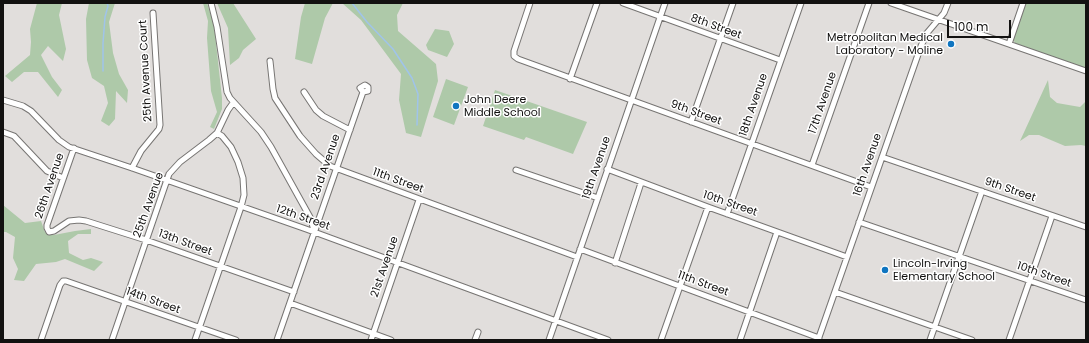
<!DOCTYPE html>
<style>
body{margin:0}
#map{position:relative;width:1089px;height:343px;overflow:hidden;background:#e1dedc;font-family:Poppins,sans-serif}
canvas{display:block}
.frame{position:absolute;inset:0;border:4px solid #121110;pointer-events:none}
.scale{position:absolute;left:947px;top:20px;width:64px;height:18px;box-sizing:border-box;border:2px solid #121110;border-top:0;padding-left:5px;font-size:12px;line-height:14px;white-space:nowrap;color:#121110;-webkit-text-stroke:3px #fff;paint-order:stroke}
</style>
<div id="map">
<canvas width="1089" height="343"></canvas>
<div class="frame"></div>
<div class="scale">100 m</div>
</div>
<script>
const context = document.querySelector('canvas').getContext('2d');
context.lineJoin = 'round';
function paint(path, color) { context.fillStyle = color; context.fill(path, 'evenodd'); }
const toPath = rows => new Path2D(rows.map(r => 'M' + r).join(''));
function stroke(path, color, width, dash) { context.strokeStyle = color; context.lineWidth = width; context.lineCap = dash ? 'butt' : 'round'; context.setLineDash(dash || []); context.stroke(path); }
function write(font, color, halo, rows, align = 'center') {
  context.font = font + ' Poppins,sans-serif'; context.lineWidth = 3; context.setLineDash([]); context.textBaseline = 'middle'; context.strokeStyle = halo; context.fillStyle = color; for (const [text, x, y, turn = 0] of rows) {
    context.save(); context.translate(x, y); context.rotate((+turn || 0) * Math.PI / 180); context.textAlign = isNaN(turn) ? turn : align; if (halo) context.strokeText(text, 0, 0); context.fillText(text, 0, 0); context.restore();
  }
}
paint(toPath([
 [37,3,62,3,59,15,66,49,63,61,48,46,41,55,52,77,62,90,58,97,38,72,24,72,12,82,5,76,30,55,31,42,30,29],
 [89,3,115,3,109,22,113,53,119,74,128,90,127,103,116,91,115,119,109,126,101,121,108,103,104,86,92,78,87,60,86,19],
 [203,3,207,3,214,25,222,98,222,109,214,129,210,127,217,112,211,91,207,38,208,21],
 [217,3,233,3,256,39,243,50,239,58,230,65,228,28],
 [305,3,333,3,325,18,312,64,295,59,301,17],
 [342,3,403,3,397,15,398,31,436,64,438,81,421,137,406,133,399,100,401,74,361,20],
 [1026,3,1086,3,1086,69,1015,43,1013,39,1014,35],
 [435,29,449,31,454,44,447,57,428,50,426,45],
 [446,79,468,87,454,125,433,117],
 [1048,80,1050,97,1057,103,1080,107,1086,101,1086,146,1081,145,1065,146,1039,135,1029,135,1020,141],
 [495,90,587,122,573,154,526,137,524,140,483,126],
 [3,205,25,223,41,221,45,232,54,235,75,231,91,229,91,234,78,234,68,241,69,253,83,260,91,258,103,262,94,271,65,259,56,262,36,264,24,281,14,280,18,269,13,258,15,237,6,232,3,232]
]), '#aec9a9');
stroke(toPath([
 [352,3,367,22,393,49,412,78,418,94,417,125],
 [103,71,103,43,105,17,108,6,107,3]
]), '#a0c4ea', 1.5);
const minor = toPath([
 [211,3,217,27,227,92,230,98,261,132,271,147,311,219,314,231],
 [530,3,514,51,514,56,518,59,871,187],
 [623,3,780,60],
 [891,3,1086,71],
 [1009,44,1023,3],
 [270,61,273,89,275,98,300,136,316,154,330,166,577,257],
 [570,79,597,3],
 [304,92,316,110,323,116,350,130],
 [3,100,23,106,31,111,59,140,69,147,132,168,306,229,608,340],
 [691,122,733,3],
 [3,132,14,136,47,171,63,178],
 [74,148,47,225,47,228,49,232,54,231,69,221,79,220,86,221,146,240,294,292],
 [882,157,1086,227],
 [812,165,869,3],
 [132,168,141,151,159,129,160,125,153,13],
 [607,169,708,207,847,257],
 [516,170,598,198],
 [727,214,801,3],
 [859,222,1086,300],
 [580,249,819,338],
 [615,263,641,183],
 [835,292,972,340],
 [290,303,391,340],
 [41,340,60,285,63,281,66,281,236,340],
 [112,340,169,174,180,162,209,140,217,133,228,110,233,103],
 [195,340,241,207,244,195,243,178,238,162,231,147,222,136,217,133],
 [277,340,363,92,368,91,368,87,365,85,360,88,363,92],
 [371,340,419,200],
 [475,340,478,332],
 [549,340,665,3],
 [661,340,708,207],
 [740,340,777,232],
 [818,340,921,46,927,33,944,13,948,3],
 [930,340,982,191],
 [1009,340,1052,216]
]);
stroke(minor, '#777573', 7);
stroke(minor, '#fff', 5);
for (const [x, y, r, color] of [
 [951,44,4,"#0f75c0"],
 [456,106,4,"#0f75c0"],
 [885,270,4,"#0f75c0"]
]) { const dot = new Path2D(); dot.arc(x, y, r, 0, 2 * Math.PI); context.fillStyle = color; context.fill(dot); stroke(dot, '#fff', 1.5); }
write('11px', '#121110', '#fff', [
 ["8th Street",716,27,20],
 ["25th Avenue Court",146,71,-93],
 ["17th Avenue",823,103,-71],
 ["18th Avenue",754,105,-71],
 ["9th Street",696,113,20],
 ["16th Avenue",868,165,-71],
 ["23rd Avenue",326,167,-71],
 ["19th Avenue",597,168,-71],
 ["11th Street",398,181,20],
 ["26th Avenue",50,186,-71],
 ["9th Street",1010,190,19],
 ["10th Street",730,204,19],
 ["25th Avenue",149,205,-70],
 ["12th Street",303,218,19],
 ["13th Street",185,243,20],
 ["21st Avenue",385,267,-71],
 ["10th Street",1044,275,19],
 ["11th Street",703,284,20],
 ["14th Street",153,301,20]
]);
write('11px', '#121110', '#fff', [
 ["Metropolitan Medical",943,38,"right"],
 ["Laboratory - Moline",943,51,"right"],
 ["John Deere",464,100],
 ["Middle School",464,113],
 ["Lincoln-Irving",893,264],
 ["Elementary School",893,277]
], 'left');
</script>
